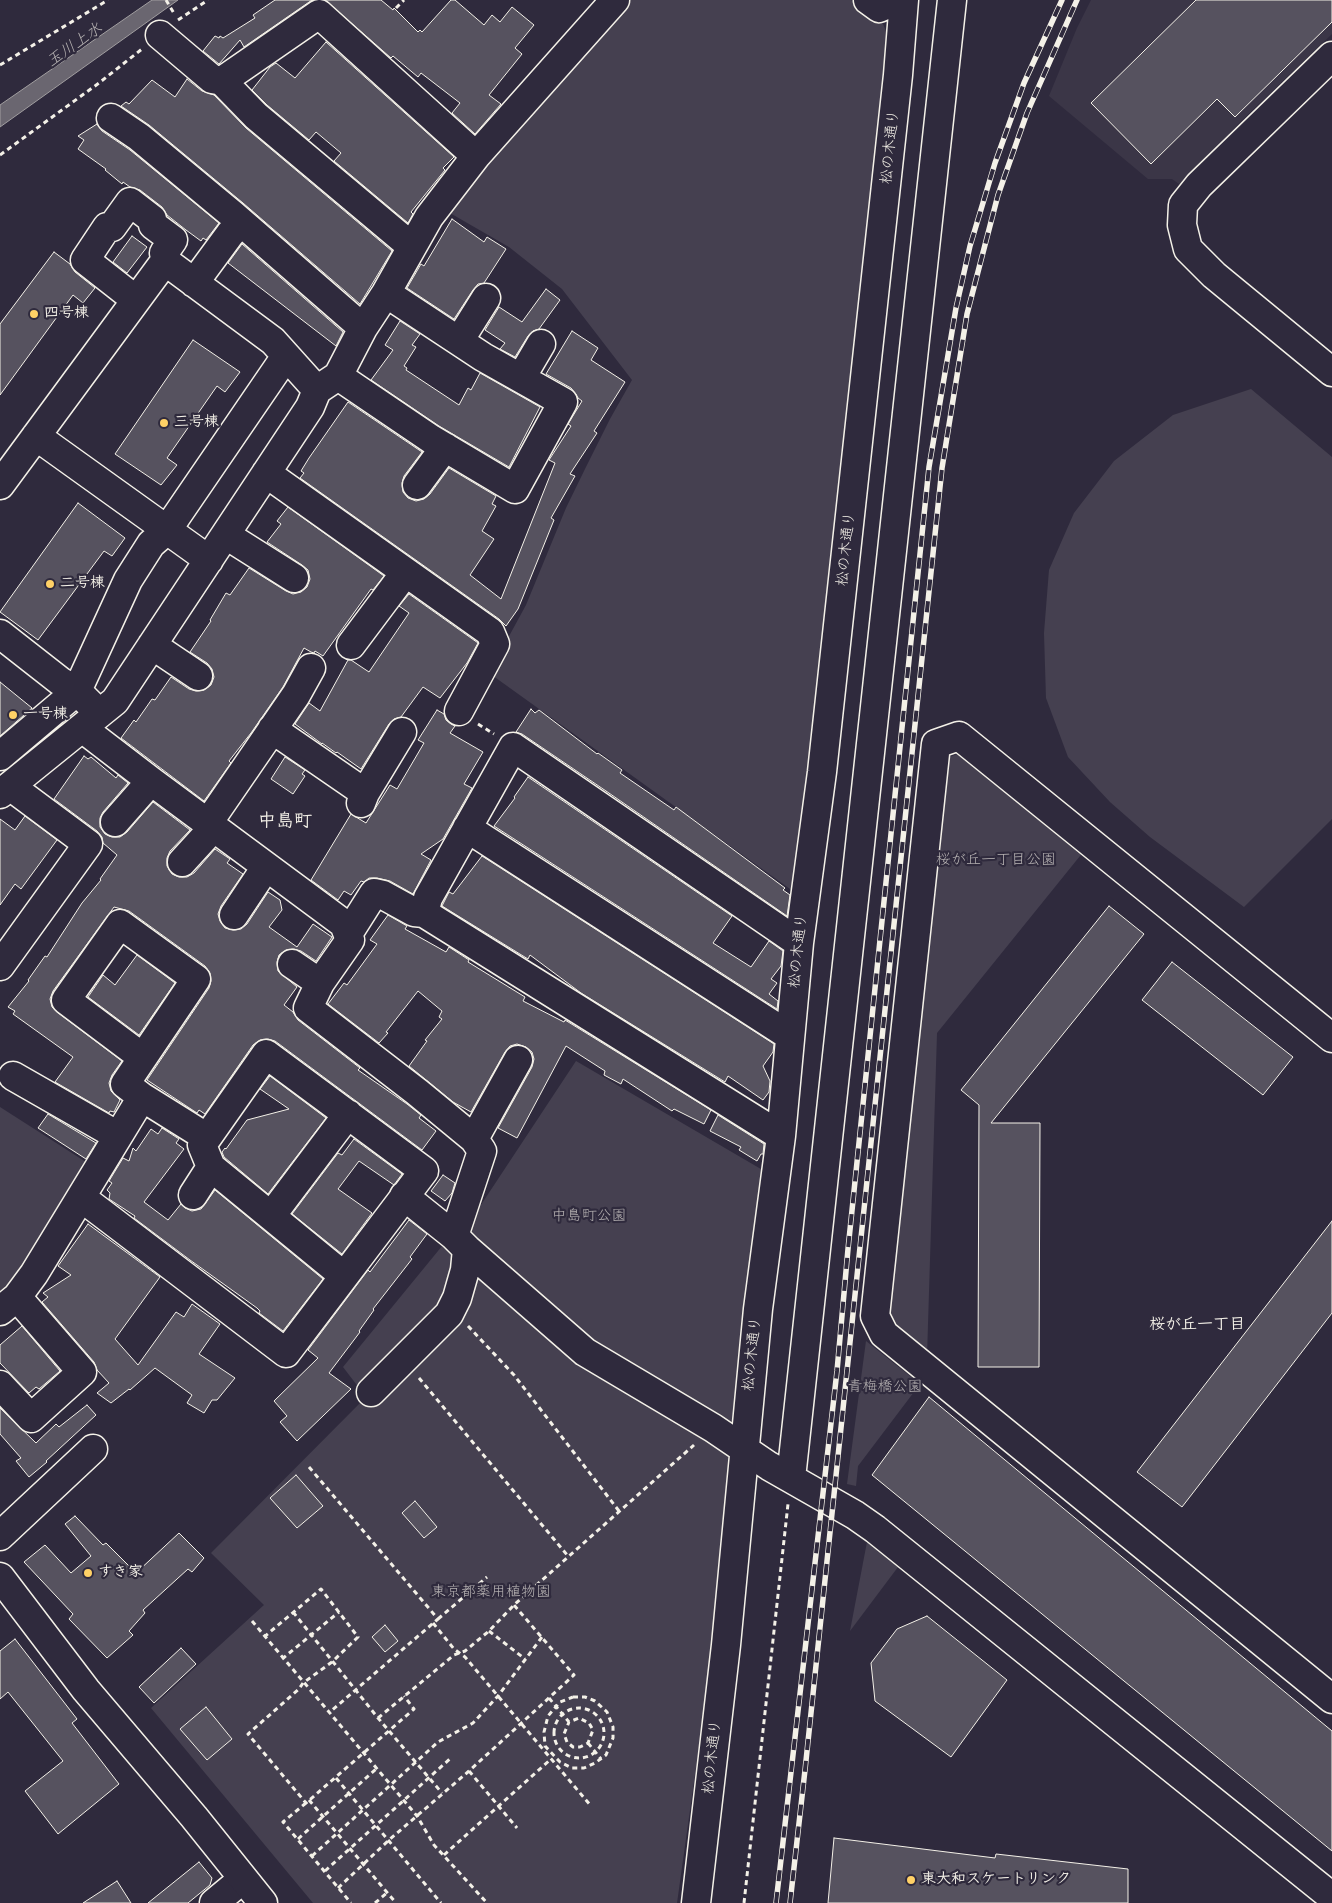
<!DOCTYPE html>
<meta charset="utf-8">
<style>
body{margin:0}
canvas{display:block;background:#2f2a3d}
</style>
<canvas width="1332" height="1903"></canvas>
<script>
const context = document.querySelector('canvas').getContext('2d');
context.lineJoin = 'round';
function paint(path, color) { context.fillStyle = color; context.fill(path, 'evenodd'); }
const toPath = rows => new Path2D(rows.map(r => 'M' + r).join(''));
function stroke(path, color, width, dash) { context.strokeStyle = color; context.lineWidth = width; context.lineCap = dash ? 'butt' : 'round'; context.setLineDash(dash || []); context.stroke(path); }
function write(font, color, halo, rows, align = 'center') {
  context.font = font + ' "Architects Daughter","Klee One",sans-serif'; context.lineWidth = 4.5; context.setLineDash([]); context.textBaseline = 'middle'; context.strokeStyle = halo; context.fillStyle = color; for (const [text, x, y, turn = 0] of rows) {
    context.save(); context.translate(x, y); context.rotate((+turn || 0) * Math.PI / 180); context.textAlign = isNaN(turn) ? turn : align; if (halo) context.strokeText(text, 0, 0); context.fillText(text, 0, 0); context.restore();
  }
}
paint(toPath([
 [1091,0,1332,0,1332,34,1238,124,1182,186,1172,179,1148,179,1049,96,1077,28]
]), '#3b3647');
paint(toPath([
 [626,0,851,0,883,24,890,40,797,894,489,673,526,605,566,508,585,469,610,419,632,380,562,289,509,247,443,209],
 [1251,389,1332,457,1332,819,1244,907,1150,837,1110,802,1068,757,1046,698,1044,633,1049,570,1074,513,1114,461,1173,415],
 [962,752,1084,851,937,1033,927,1356,893,1327,886,1314,945,759],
 [576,1061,766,1172,736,1418,725,1424,621,1365,469,1242,469,1223],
 [0,1107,89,1164,0,1303],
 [447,1240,740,1452,677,1903,313,1903,151,1708,264,1605,211,1553,366,1397,343,1367],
 [866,1341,920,1384,858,1466,856,1486,847,1484],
 [867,1542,898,1567,850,1631]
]), '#454050');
const water = toPath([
 [152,0,178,0,0,127,0,105,152,0]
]);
paint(water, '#6a6670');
stroke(water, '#a19ea0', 1);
const building = toPath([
 [275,0,312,0,244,47,240,40,219,64,203,51,215,36,219,38,220,36,223,38,255,18,253,15,275,0],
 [325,0,381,0,393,10,394,8,418,32,420,30,422,32,451,0,455,0,484,25,492,15,500,22,512,7,534,25,515,48,522,54,489,95,501,104,475,134,452,113,460,103,421,73,418,77,393,56,391,58,325,0],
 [1196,0,1332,0,1332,22,1235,117,1217,99,1151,164,1091,103,1196,0],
 [326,42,454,157,443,168,445,170,411,212,413,214,408,223,334,161,341,153,316,132,309,140,267,105,252,90,270,67,276,63,295,78,326,42],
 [187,79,202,91,214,95,246,128,392,251,360,304,243,203,149,125,121,106,126,102,129,104,152,80,175,97,187,79],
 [97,124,102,131,130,150,219,223,206,240,203,238,201,241,186,230,167,215,162,207,140,190,130,187,123,182,122,184,105,170,106,169,78,149,84,140,78,136,97,124],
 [452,219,484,242,487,237,506,249,484,283,478,284,473,290,454,319,407,288,421,264,424,266,452,219],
 [132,236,147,247,127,273,113,262,132,236],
 [242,244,343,332,336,346,228,263,242,244],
 [54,252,70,264,75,272,95,288,83,303,73,295,0,395,0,324,54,252],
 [546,289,560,300,539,329,533,331,528,336,515,357,500,349,505,343,485,330,499,307,522,322,546,289],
 [400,321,420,334,412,345,416,347,404,366,407,368,406,370,459,405,468,388,471,390,480,373,540,407,509,467,439,426,371,380,393,350,385,345,400,321],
 [572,331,598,348,591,360,625,382,594,431,597,433,570,474,575,476,551,518,554,520,518,609,506,626,499,619,300,478,304,473,301,471,309,458,348,402,422,452,404,476,402,483,403,492,408,498,416,501,424,499,430,494,449,468,496,496,492,504,496,506,482,531,494,539,470,575,501,599,555,463,549,460,571,426,568,424,582,401,578,398,576,394,571,388,546,374,572,331],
 [193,340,240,372,225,392,217,386,167,458,177,465,161,485,115,454,193,340],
 [78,503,125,538,112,556,104,551,38,640,0,612,78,503],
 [288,507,384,576,373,590,371,589,323,656,315,651,314,653,311,652,304,648,283,687,251,733,229,761,231,763,204,801,121,738,134,720,136,722,152,699,155,700,171,677,189,689,196,691,204,690,211,685,214,677,212,669,207,663,190,652,211,621,210,620,226,593,230,595,249,568,286,591,293,594,301,592,307,587,310,579,308,570,302,565,267,542,281,524,277,521,288,507],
 [409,594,478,643,467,663,440,698,423,687,401,717,394,719,389,724,361,769,337,752,336,753,322,743,322,744,295,724,309,703,320,711,348,660,351,660,369,672,409,613,399,606,409,594],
 [0,682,32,708,0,736,0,682],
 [531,709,535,713,539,710,597,754,598,753,622,770,620,773,674,810,676,807,785,888,783,890,790,895,787,916,606,791,522,734,516,732,531,709],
 [437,710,444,714,446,720,451,724,455,726,450,733,483,752,464,784,472,788,443,839,421,854,431,860,413,894,390,881,377,878,369,878,364,882,361,881,351,895,344,891,338,900,311,880,351,814,366,823,390,785,397,789,424,743,418,740,437,710],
 [84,756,88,759,91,757,116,778,118,775,128,783,103,812,100,818,100,827,105,834,112,837,120,837,127,832,153,802,190,830,170,851,167,858,167,866,172,874,179,877,187,877,194,873,215,849,230,859,227,863,243,874,221,906,218,914,220,921,225,928,233,930,241,929,247,924,268,892,280,900,282,910,269,927,297,947,313,924,332,937,316,961,301,951,294,949,286,950,279,955,277,962,278,971,297,987,284,1005,293,1012,298,1020,360,1068,358,1070,407,1104,421,1115,419,1118,436,1131,422,1150,275,1041,268,1039,260,1040,253,1045,205,1114,199,1110,197,1113,147,1080,209,988,211,981,210,973,205,966,129,911,114,907,53,991,50,999,52,1007,57,1012,122,1061,112,1075,109,1083,111,1091,120,1100,114,1112,110,1111,109,1113,55,1082,73,1057,13,1014,15,1011,8,1007,29,981,28,980,45,956,47,957,82,903,101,880,100,879,117,855,103,843,102,837,97,831,54,799,84,756],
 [285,757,305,770,302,774,305,776,293,794,271,779,285,757],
 [528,777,732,916,713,943,751,967,769,941,783,951,781,966,771,979,777,983,769,994,778,1001,777,1009,494,826,515,798,514,797,528,777],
 [25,816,57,840,21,889,15,884,0,905,0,819,15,830,25,816],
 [482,856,774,1044,773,1052,763,1066,770,1081,769,1092,763,1100,728,1076,725,1082,581,993,530,955,528,959,442,906,449,892,453,894,482,856],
 [1109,906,1144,934,991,1123,1040,1123,1039,1367,978,1367,979,1105,961,1090,1109,906],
 [388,915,407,926,405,929,446,952,449,947,469,960,468,962,525,997,523,1001,564,1022,565,1020,711,1110,704,1124,674,1109,672,1111,623,1079,621,1084,604,1075,605,1071,566,1046,517,1138,498,1128,532,1067,534,1059,532,1052,526,1047,517,1044,510,1046,505,1052,471,1112,453,1102,409,1066,427,1041,425,1040,442,1019,439,1017,442,1011,418,991,386,1032,388,1033,379,1043,328,1004,344,983,347,985,377,944,370,940,388,915],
 [137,955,175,983,139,1035,88,997,103,975,115,985,137,955],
 [1172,962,1293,1057,1263,1095,1142,1000,1172,962],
 [270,1076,326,1118,268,1194,224,1157,222,1152,225,1148,226,1149,247,1120,289,1109,260,1089,270,1076],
 [48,1114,96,1143,86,1159,38,1128,48,1114],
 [718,1115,764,1144,763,1154,761,1154,757,1161,739,1150,741,1147,710,1131,718,1115],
 [162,1128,179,1139,176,1143,184,1149,144,1202,168,1220,181,1204,185,1208,192,1211,201,1209,215,1190,323,1279,283,1331,259,1313,260,1311,257,1308,190,1260,134,1218,135,1216,109,1199,110,1193,107,1190,112,1183,109,1181,123,1158,129,1161,133,1148,136,1151,151,1129,158,1134,162,1128],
 [354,1139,402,1174,394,1185,359,1161,338,1189,372,1213,342,1254,292,1214,338,1153,342,1155,354,1139],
 [443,1175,455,1183,452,1193,445,1201,431,1191,443,1175],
 [409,1220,427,1234,410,1257,412,1259,373,1309,374,1310,359,1331,360,1332,329,1373,351,1389,297,1441,280,1422,287,1416,274,1401,318,1358,308,1350,368,1270,370,1272,409,1220],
 [1332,1221,1332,1313,1182,1507,1137,1472,1332,1221],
 [88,1224,160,1277,115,1339,138,1365,176,1312,184,1317,192,1304,220,1324,199,1354,235,1378,217,1400,212,1400,204,1413,187,1403,192,1395,155,1368,130,1390,129,1389,111,1403,97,1393,109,1383,97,1370,94,1362,42,1302,48,1297,43,1293,71,1275,58,1266,88,1224],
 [22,1326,60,1371,39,1389,36,1387,29,1393,0,1363,0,1345,22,1326],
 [929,1397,1332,1731,1332,1851,872,1475,929,1397],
 [87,1405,96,1415,46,1461,47,1462,29,1477,16,1461,21,1458,0,1434,0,1408,36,1443,56,1424,59,1427,87,1405],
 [296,1475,323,1506,297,1528,270,1498,296,1475],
 [415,1501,437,1527,424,1538,402,1513,415,1501],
 [75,1516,103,1545,106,1543,136,1573,179,1533,204,1558,192,1572,188,1569,143,1610,145,1613,129,1631,133,1635,107,1658,69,1619,73,1614,24,1562,45,1545,71,1573,91,1556,65,1524,75,1516],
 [927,1616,1007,1680,951,1757,875,1701,871,1663,897,1629,927,1616],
 [385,1625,398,1641,385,1652,372,1637,385,1625],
 [15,1639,77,1719,72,1723,119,1784,58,1834,25,1791,63,1761,8,1692,0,1699,0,1651,15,1639],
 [181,1648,196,1664,154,1703,139,1687,181,1648],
 [206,1707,232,1739,207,1760,180,1729,206,1707],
 [834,1838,995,1858,996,1854,1128,1869,1128,1903,828,1903,834,1838],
 [199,1862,212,1878,210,1885,188,1903,148,1903,199,1862],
 [117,1881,131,1903,83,1903,117,1881]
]);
paint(building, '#56525f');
stroke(building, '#f4f1e8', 1);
const minor = toPath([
 [868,0,879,8,897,0],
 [160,35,212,79,223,81],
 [1332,56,1199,185,1183,205,1182,225,1188,249,1214,275,1332,372],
 [111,118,139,137,233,215,363,328],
 [411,246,256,116,222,81,319,14,476,156],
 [194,283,230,234,241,222],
 [136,300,85,260,107,227,112,227,130,202,152,219,153,225,173,240,164,253,166,262],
 [459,341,486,298],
 [338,376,431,439,515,489,563,402,483,357,386,293],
 [521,378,541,344],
 [36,436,209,560],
 [266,473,490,632,495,644,459,711],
 [0,485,165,261,273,341,317,390],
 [417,485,445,447],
 [226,535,294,578],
 [0,634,60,681,77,691,90,704],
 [152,645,198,676],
 [351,645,405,573],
 [82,728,151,781,344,924,350,940,320,983,308,1008,417,1092,474,1139,482,1151,454,1236,467,1249,585,1352,713,1428,769,1466,855,1515,875,1529,1332,1897],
 [272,729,365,793],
 [0,756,77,691,128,580,151,544,167,530,286,356],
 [0,794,115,701,310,407,317,390,338,376,363,328,386,293,429,217,476,156,615,0],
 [361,803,365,793,402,732],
 [115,822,151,781],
 [208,823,296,695,311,668],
 [467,828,790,1036],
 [182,862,214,827],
 [234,915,266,867],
 [348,934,374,893,383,895,414,912,424,913],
 [292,964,320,983],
 [0,966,88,844,10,786],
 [1332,1038,959,736,936,744,875,1316,884,1334,1332,1699],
 [13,1076,118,1136],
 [142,1097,125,1084,196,979,120,924,66,1000,142,1057],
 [781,1136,424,913,428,898,513,747,799,943],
 [474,1139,518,1060],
 [193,1195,211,1167],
 [404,1196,454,1236],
 [82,1198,286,1353,424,1171,266,1054,202,1145,211,1167,344,1276],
 [271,1216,348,1114],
 [0,1311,17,1297,34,1274,142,1097,206,1137],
 [0,1385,31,1418,82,1372,17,1297],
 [371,1392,449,1314,457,1298,465,1270,467,1249],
 [791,1478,952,0],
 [0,1536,93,1449],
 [214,1903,243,1879],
 [696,1903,726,1645,758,1309,781,1136,799,943,822,772,898,75,904,0]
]);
const major = toPath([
 [0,1577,86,1690,194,1817,263,1903]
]);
stroke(minor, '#f4f1e8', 31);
stroke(major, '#f4f1e8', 31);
stroke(toPath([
 [166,0,175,15],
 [396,8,404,0],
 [178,20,208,0],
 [0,65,108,0],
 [0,155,99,83,142,49],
 [478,724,494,734],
 [468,1326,514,1375,619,1511],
 [419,1378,568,1556],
 [309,1467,438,1619,330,1712],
 [293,1612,378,1718,442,1793],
 [438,1619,487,1577],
 [252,1621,417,1816,434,1845,487,1903],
 [433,1623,454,1649,465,1657,591,1806],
 [489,1631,525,1659],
 [264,1637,321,1589,358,1637,332,1662,303,1683,299,1689,248,1734,306,1803,414,1709,404,1696],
 [282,1659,339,1612],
 [573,1697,585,1697,595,1701,607,1712,613,1727,613,1738,606,1755,595,1763,584,1768,572,1768,560,1762,545,1746,544,1732,548,1716,560,1702,573,1697],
 [549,1698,569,1722,579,1718,589,1723,593,1730,588,1743,580,1747,573,1747,567,1742,564,1734,569,1722],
 '554 1733a25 25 0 1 1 50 0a25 25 0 1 1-50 0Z',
 [378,1718,454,1655,465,1651,489,1631,514,1605,694,1445],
 [588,1743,601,1759],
 [469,1771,517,1828],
 [336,1778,441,1903],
 [309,1800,396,1903],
 [306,1803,283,1822,351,1903],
 [298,1839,376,1769],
 [444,1855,551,1759],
 [312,1856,438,1742,473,1723,498,1696,542,1637],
 [325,1871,452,1757],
 [338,1888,389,1840,469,1771,574,1675,514,1605],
 [375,1903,388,1892],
 [744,1903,788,1504]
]), '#f4f1e8', 3, [5, 4]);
stroke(minor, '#2f2a3d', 28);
stroke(major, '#2f2a3d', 28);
const rail = toPath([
 [776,1903,837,1371,848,1249,929,467,956,308,970,246,995,163,1024,83,1062,0],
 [790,1903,805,1770,942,468,967,314,998,195,1027,113,1077,0]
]);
stroke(rail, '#f4f1e8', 5.5);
stroke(rail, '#2f2a3d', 4, [11]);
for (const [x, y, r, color] of [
 [34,314,5,"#ffd166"],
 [164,423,5,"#ffd166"],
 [50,584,5,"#ffd166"],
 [13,715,5,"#ffd166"],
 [88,1573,5,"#ffd166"],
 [911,1880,5,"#ffd166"]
]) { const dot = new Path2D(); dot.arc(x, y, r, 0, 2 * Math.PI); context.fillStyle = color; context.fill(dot); stroke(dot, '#2f2a3d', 2); }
write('15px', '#f4f1e8', '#2f2a3d', [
 ["松の木通り",891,147,-84],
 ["松の木通り",847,549,-84],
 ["松の木通り",799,951,-84],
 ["松の木通り",753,1354,-84],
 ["松の木通り",713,1757,-84]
]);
write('bold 15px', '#f4f1e8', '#2f2a3d', [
 ["四号棟",44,314],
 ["三号棟",174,423],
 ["二号棟",60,584],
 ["一号棟",23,715],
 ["すき家",98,1573],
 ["東大和スケートリンク",921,1880]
], 'left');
write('15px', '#b7b3b3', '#2f2a3d', [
 ["桜が丘一丁目公園",996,861],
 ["中島町公園",589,1217],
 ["青梅橋公園",885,1388],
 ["東京都薬用植物園",491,1593]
]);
write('italic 16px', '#b6b2b2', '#2f2a3d', [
 ["玉川上水",75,46,-35]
]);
write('bold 16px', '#f4f1e8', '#2f2a3d', [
 ["桜が丘一丁目",1197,1326]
]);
write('bold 18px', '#f4f1e8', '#2f2a3d', [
 ["中島町",285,822]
]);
</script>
